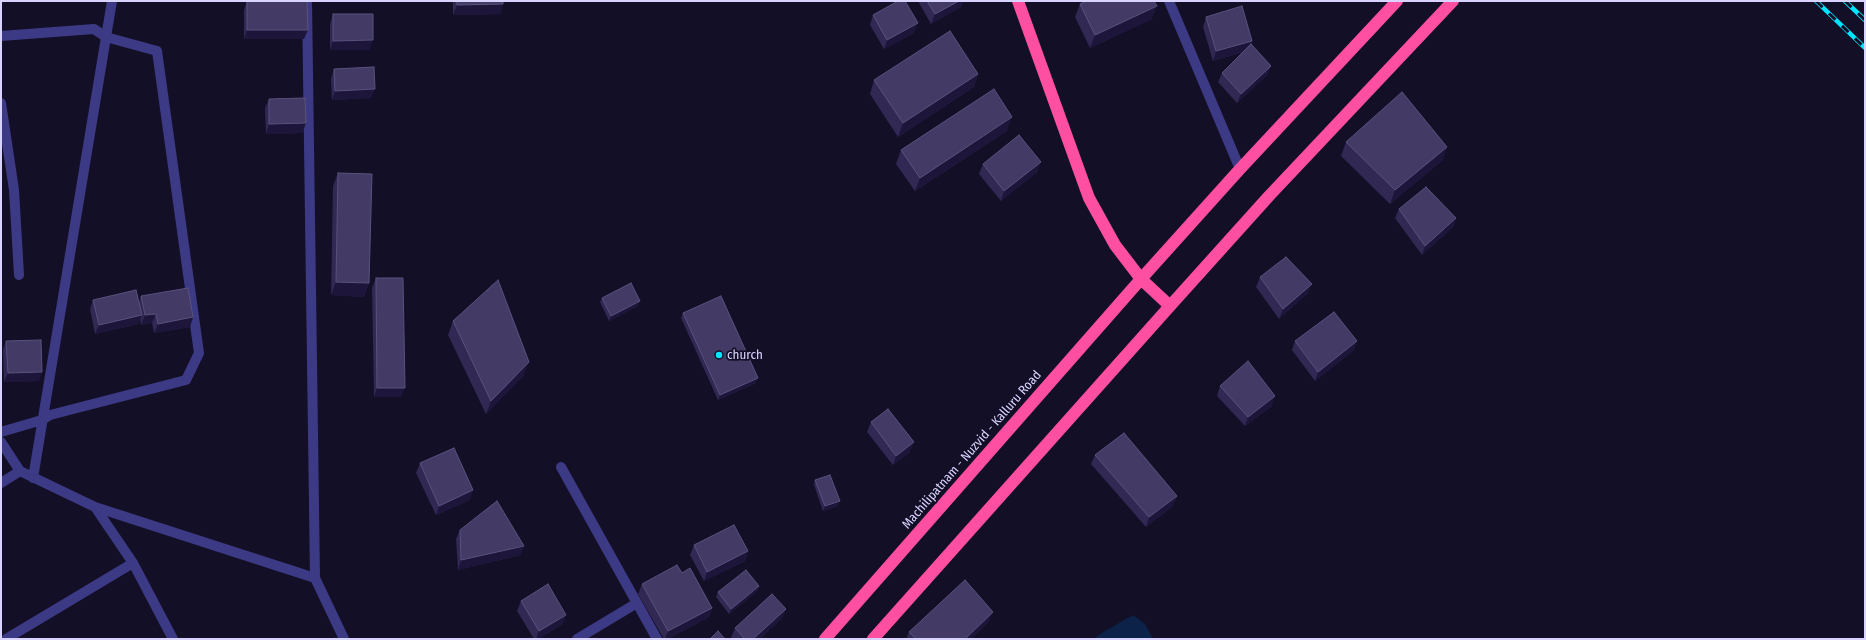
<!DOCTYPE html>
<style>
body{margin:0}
#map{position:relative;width:1866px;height:640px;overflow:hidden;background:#130f26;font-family:"Fira Sans Condensed",sans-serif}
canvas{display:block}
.frame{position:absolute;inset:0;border:2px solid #d9d4ff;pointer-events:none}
</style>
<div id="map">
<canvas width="1866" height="640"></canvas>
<div class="frame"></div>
</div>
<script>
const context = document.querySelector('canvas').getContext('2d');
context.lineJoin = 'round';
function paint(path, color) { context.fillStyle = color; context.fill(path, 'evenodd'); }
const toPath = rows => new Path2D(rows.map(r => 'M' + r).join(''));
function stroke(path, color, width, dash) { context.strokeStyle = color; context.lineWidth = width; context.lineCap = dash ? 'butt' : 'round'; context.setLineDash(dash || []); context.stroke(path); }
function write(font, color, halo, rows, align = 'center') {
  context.font = font + ' "Fira Sans Condensed",sans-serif'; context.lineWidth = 3.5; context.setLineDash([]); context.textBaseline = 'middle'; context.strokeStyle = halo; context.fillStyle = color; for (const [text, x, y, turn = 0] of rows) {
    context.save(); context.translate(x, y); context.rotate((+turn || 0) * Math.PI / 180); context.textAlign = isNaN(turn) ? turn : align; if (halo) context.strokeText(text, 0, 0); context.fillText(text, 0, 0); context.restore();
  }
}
paint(toPath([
 [1133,615,1145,624,1153,639,1094,639,1100,634]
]), '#0c2248');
stroke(toPath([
 [307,1,315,578],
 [1169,1,1240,169],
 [1,36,94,29,106,37,157,51,199,353,186,380,50,415,42,420,1,432],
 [1,103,14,190,19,275],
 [1,442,20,471,95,507,315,578,344,639],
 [561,467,657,639],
 [33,478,112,1],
 [1,483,20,471],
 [95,507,133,563,173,639],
 [6,639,133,563],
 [577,639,637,603]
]), '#3d3a85', 10);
stroke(toPath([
 [1018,1,1089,198,1115,245,1141,279,1170,306,1269,196,1453,1],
 [825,639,1141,279,1240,169,1397,1],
 [873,639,1170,306]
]), '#ff4fa3', 12);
const rail = toPath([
 [1816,1,1865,48],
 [1845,1,1865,20]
]);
stroke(rail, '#00e5ff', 4.5);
stroke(rail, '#130f26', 3, [9]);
paint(toPath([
 [247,1,304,39,244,39,244,10],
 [453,1,503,1,503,4,500,14,453,15],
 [918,1,963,1,961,7,931,24],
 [1080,4,1152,19,1090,48,1075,17],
 [333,14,370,50,330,50,330,24],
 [873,15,914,33,884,49,870,25],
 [1206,17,1252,41,1251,44,1271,66,1267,75,1237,103,1218,82,1222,73,1243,52,1213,61,1203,27],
 [334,69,371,98,332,100,331,79],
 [978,74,974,87,898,137,870,94,874,80],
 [269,99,306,123,302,133,266,134,265,108],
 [1007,131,915,191,896,164,901,150],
 [1346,142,1443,160,1390,204,1341,156],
 [983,164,1037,172,1001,201,979,174],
 [338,173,369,283,364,297,331,295,333,186],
 [1399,209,1456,218,1453,227,1422,255,1395,218],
 [1260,277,1308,293,1279,319,1256,287],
 [376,278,401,397,374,397,372,288],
 [141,296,193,317,190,327,154,333,152,323,141,325,140,319,138,324,95,334,90,309,93,300,139,303],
 [602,298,638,306,609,321,600,302],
 [683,313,756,383,718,400,681,318],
 [453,321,524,375,486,414,448,335],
 [6,341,39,381,4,382,3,350],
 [1295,341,1354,350,1315,381,1292,350],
 [1220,386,1272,406,1245,426,1217,396],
 [871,422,910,452,893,465,867,432],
 [1095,455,1177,496,1173,506,1146,527,1091,464],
 [420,463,470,500,436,515,416,473],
 [815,480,838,506,823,511,814,485],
 [460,530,521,555,458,570,456,539],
 [694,545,748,551,745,561,704,581,690,555],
 [682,573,712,608,709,617,668,639,664,639,638,594,642,584],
 [759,586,757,591,729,614,716,597,718,592],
 [521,601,563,624,538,639,534,639,517,611],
 [786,609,782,618,760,639,732,639,731,638,735,628],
 [989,621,971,639,906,639,909,632]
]), '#312854');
paint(toPath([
 [959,1,963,1,961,7,931,24,935,14],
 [503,4,500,14,453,15,457,5],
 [1157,6,1152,19,1090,48,1095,35],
 [918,23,914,33,884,49,887,40],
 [247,30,308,30,304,39,244,39],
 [373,40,370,50,330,50,333,41],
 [1252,41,1249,50,1213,61,1216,51],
 [1271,66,1267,75,1237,103,1241,94],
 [978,74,974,87,898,137,903,123],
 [375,89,371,98,332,100,335,91],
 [1012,117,1007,131,915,191,920,178],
 [306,123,302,133,266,134,269,124],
 [1447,147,1443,160,1390,204,1395,190],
 [1041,162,1037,172,1001,201,1004,191],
 [1456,218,1453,227,1422,255,1425,246],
 [336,282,369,283,364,297,331,295],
 [1312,284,1308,293,1279,319,1283,309],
 [640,301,638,306,609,321,611,316],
 [156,314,152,323,141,325,145,315],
 [142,315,138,324,95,334,99,325],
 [193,317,190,327,154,333,158,324],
 [1357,341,1354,350,1315,381,1318,372],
 [529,362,524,375,486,414,491,401],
 [42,372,39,381,4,382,8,373],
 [758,378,756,383,718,400,720,395],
 [377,388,405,388,401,397,374,397],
 [1275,396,1272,406,1245,426,1248,417],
 [914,442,910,452,893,465,896,456],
 [473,490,470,500,436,515,439,506],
 [1177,496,1173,506,1146,527,1149,517],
 [840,501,838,506,823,511,825,506],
 [524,546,521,555,458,570,461,560],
 [748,551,745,561,704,581,707,572],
 [759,586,757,591,729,614,731,609],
 [712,608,709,617,668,639,665,639,668,631],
 [786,609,782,618,760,639,753,639],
 [993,612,989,621,971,639,965,639],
 [566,615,563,624,538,639,536,639,539,631]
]), '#1d163a');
const building = toPath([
 [247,1,307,1,308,30,247,30,247,1],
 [457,1,503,1,503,4,457,5,457,1],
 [898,1,905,1,918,23,887,40,873,15,898,1],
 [927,1,959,1,935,14,927,1],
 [1086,1,1154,1,1157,6,1095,35,1080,4,1086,1],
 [1242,6,1252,41,1216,51,1206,17,1242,6],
 [333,14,373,14,373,40,333,41,333,14],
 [950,31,978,74,903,123,874,80,950,31],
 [1251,44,1271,66,1241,94,1222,73,1251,44],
 [374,67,375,89,335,91,334,69,374,67],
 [994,89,1012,117,920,178,901,150,994,89],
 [1402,92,1447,147,1395,190,1346,142,1402,92],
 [305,98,306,123,269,124,269,99,305,98],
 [1019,135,1041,162,1004,191,983,164,1019,135],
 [338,173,372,174,369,283,336,282,338,173],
 [1426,187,1456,218,1425,246,1399,209,1426,187],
 [1286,257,1312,284,1283,309,1260,277,1286,257],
 [376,278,403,278,405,388,377,388,376,278],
 [498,280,529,362,491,401,453,321,498,280],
 [631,283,640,301,611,316,602,298,631,283],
 [188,288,193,317,158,324,156,314,145,315,141,296,188,288],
 [136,290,142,315,99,325,93,300,136,290],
 [721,296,758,378,720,395,683,313,721,296],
 [1334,312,1357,341,1318,372,1295,341,1334,312],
 [41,340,42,372,8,373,6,341,41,340],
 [1248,361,1275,396,1248,417,1220,386,1248,361],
 [888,409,914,442,896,456,871,422,888,409],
 [1124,433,1177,496,1149,517,1095,455,1124,433],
 [454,448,473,490,439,506,420,463,454,448],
 [830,475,840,501,825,506,815,480,830,475],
 [497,501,524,546,461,560,460,530,497,501],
 [734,525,748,551,707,572,694,545,734,525],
 [677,565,682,573,690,568,712,608,668,631,642,584,677,565],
 [746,570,759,586,731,609,718,592,746,570],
 [965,580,993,612,965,639,916,639,909,632,965,580],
 [548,584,566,615,539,631,521,601,548,584],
 [772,594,786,609,753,639,745,639,735,628,772,594],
 [718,631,725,639,710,639,718,631]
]);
paint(building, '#433a66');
stroke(building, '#5a527e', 1);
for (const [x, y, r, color] of [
 [719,355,4,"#00e5ff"]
]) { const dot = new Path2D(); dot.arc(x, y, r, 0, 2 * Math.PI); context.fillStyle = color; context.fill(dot); stroke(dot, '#130f26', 1.5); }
write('13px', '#d9d4ff', '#130f26', [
 ["church",727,355]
], 'left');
write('13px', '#d9d4ff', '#130f26', [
 ["Machilipatnam - Nuzvid - Kalluru Road",972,450,-49]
]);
</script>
